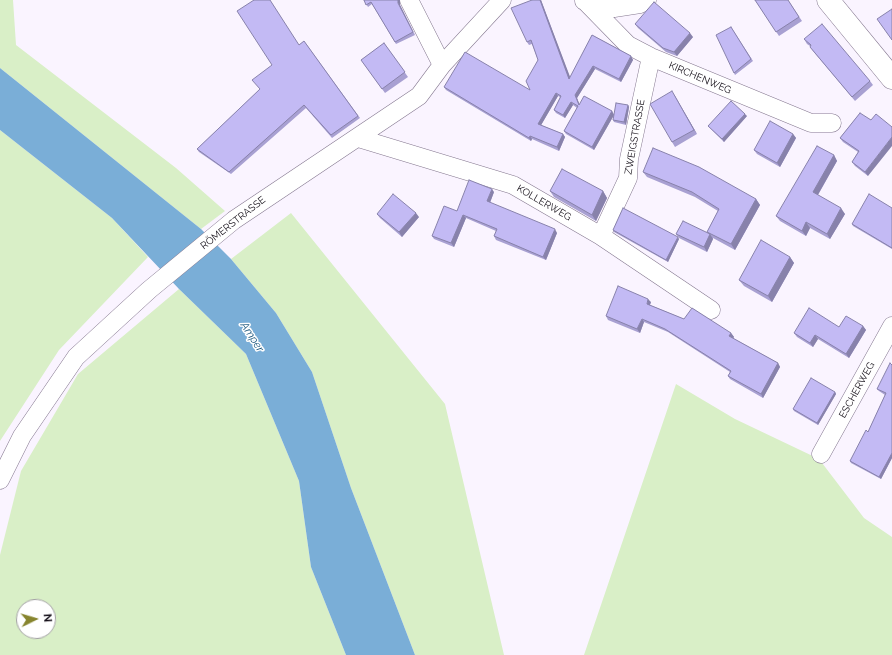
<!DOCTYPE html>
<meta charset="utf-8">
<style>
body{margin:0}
#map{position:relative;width:892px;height:655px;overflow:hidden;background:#faf4ff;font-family:Raleway,sans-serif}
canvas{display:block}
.north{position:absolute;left:16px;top:599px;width:40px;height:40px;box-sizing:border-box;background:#fff;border:1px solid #a2a0a3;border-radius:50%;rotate:85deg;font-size:11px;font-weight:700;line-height:16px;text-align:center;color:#16111a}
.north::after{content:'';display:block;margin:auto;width:14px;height:18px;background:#87852e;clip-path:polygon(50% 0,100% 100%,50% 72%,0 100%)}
</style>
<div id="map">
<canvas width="892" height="655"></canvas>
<div class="north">N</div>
</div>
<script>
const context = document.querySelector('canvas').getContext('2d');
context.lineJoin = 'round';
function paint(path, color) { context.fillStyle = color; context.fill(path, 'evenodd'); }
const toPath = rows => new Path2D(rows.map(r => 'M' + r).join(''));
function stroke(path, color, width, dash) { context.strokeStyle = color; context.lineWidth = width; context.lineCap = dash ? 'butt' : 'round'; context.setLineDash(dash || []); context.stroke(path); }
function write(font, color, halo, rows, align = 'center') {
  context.font = font + ' Raleway,sans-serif'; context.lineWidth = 3; context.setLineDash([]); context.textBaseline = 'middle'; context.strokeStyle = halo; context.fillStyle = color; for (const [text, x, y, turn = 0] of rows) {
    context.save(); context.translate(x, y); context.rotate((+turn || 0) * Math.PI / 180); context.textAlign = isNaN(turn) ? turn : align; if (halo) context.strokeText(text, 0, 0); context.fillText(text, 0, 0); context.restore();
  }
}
paint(toPath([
 [0,0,13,0,16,45,176,168,225,211,201,229,0,68],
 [0,130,112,218,148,257,59,350,0,441],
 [291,213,445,404,504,655,415,655,351,488,312,372,276,313,231,259],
 [179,289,246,354,299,481,311,567,346,655,0,655,0,555,21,471,78,374],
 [24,607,48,607,48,631,24,631],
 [676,384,735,419,819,459,864,518,892,537,892,655,584,655]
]), '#d9efc7');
paint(toPath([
 [0,68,201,229,231,259,276,313,312,372,351,488,415,655,346,655,311,567,299,481,246,354,179,289,112,218,0,130]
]), '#7aaed7');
const minor = toPath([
 [409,0,442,65],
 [584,1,614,8,640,4,647,0],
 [585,1,628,45,651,57,811,123,832,123],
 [358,138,513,185,601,236,711,310],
 [601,236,628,178,629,159,651,57],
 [821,454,892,326],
 [0,480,22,436,76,357,149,290,234,220,419,96,442,65,502,0]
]);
const tertiary = toPath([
 [828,0,892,78]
]);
stroke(minor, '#84778f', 19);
stroke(tertiary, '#84778f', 23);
stroke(minor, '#fff', 18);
stroke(tertiary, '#fff', 22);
paint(toPath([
 [364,0,400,5,415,35,396,44,372,4,368,7],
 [532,0,541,0,570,78,592,35,631,56,633,60,621,82,595,69,577,98,579,104,612,111,614,115,594,150,566,134,564,131,577,108,573,105,565,118,556,113,554,110,560,97,558,96,541,125,563,134,565,137,559,151,532,139,531,141,446,90,444,87,530,90,538,60,532,44,529,45,527,42],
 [755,0,788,0,802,21,779,36],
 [635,24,693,37,677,56,666,52,638,28],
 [731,27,753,61,735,75,734,73],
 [804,39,870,81,873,85,855,101,813,51,810,46,807,44],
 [304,41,360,118,332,138,306,108,231,174,199,152,197,149,260,89,299,45],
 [384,43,408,77,385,93,361,60],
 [675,96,697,134,675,147,672,142],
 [628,105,629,107,626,125,614,122,613,120],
 [860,113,868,176,855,166,852,162,858,152,843,142,840,138],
 [747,116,724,142,708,126],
 [793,134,796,138,780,167,757,154,754,150],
 [834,155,837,161,818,195,845,214,830,239,810,228,806,236,780,221,776,216],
 [643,172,756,199,760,205,735,250,713,238,713,239,707,252,679,238,676,234,709,234,707,232,718,211,695,197,647,177],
 [550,191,603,191,607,198,596,221,554,197],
 [494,192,490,203,557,233,546,260,496,240,494,236,496,231,466,218,454,247,434,239,432,236,457,211],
 [892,208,892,249,853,226,852,224],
 [377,214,419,217,402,237,380,218],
 [613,230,679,239,668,262,614,232],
 [790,257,794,263,772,302,744,286,739,280],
 [651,302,650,305,684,319,731,333,734,337,733,338,778,363,780,367,763,398,730,379,728,376,730,372,668,332,644,322,640,333,608,320,606,316],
 [863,326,866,330,849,358,818,339,813,347,797,337,794,333,839,327],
 [892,365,892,458,881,479,851,463,850,461,868,432,885,395,879,391,877,389],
 [835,392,836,394,818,425,794,411,793,409]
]), '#a8a0d2');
paint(toPath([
 [398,0,400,0,400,5,415,35,398,3],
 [540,0,541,0,572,82,569,79],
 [690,33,693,37,677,56,674,52],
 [631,56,633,60,621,82,619,79],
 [593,66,595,69,577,98,581,108,579,105,575,95],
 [672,91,675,96,697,134,694,130],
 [556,93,558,96,540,127,538,124],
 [571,102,573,105,565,118,563,115],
 [628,105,629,107,626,125,624,122],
 [612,111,614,115,594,150,592,147],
 [745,114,747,116,724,142,722,139],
 [563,134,565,137,559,151,557,147],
 [793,134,796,138,780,167,777,163],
 [530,136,532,139,531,141,529,138],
 [892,137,892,146,868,176,865,172],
 [834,155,837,161,816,198,813,192],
 [492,189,494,192,489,205,487,201],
 [603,191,607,198,596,221,592,215],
 [756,199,760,205,735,250,731,244],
 [841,208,845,214,830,239,827,234],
 [416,213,419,217,402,237,399,232],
 [463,215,466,218,454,247,451,243],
 [806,222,810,228,806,236,802,231],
 [555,229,557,233,546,260,543,257],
 [710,234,713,239,707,252,704,247],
 [678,237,679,239,668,262,666,260],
 [790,257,794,263,772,302,768,296],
 [648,299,651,302,649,307,647,304],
 [642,319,644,322,640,333,637,329],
 [863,326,866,330,849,358,846,354],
 [731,333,734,337,732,340,729,336],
 [815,335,818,339,813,347,810,343],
 [778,363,780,367,763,398,761,394],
 [835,392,836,394,818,425,817,423],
 [892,453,892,458,881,479,879,477]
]), '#8882ab');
const building = toPath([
 [254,0,270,0,299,45,304,41,358,116,331,135,304,105,229,172,197,149,260,89,252,80,272,65,237,11,254,0],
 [364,0,398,0,398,3,413,32,395,42,371,2,366,5,364,0],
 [532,0,540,0,569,79,592,35,631,56,619,79,593,66,575,95,579,105,584,96,612,111,592,147,564,131,578,106,571,102,563,115,554,110,561,96,556,93,538,124,563,134,557,147,530,136,529,138,444,87,465,52,530,90,526,81,538,60,531,40,527,42,511,8,532,0],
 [755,0,788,0,799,17,776,32,755,0],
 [654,2,690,33,674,52,663,48,635,24,654,2],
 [892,9,892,40,877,19,892,9],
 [822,24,870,81,852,97,810,47,811,45,804,39,822,24],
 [731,27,751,59,734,73,716,35,731,27],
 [384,43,405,72,382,89,361,60,384,43],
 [672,91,694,130,672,142,650,104,672,91],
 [731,101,745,114,722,139,708,126,731,101],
 [616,103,628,105,624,122,613,120,616,103],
 [860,113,871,120,876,114,892,127,892,137,865,172,852,162,859,151,840,138,860,113],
 [770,121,793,134,777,163,754,150,770,121],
 [817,146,834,155,813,192,841,208,827,234,806,222,802,231,776,216,817,146],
 [653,148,699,167,756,199,731,244,707,232,719,209,692,192,643,172,653,148],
 [562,169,603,191,592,215,550,191,562,169],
 [469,180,492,189,487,201,555,229,543,257,494,236,497,229,463,215,451,243,432,236,444,206,457,211,469,180],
 [393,194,416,213,399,232,377,214,393,194],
 [869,194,892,208,892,248,852,224,869,194],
 [623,208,678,237,666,260,613,230,623,208],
 [683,221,710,234,704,247,676,234,683,221],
 [761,240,790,257,768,296,739,280,761,240],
 [618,286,648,299,647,304,684,319,692,308,731,333,729,336,778,363,761,394,728,376,731,371,665,329,642,319,637,329,606,316,618,286],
 [809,308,839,327,846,316,863,326,846,354,815,335,810,343,794,333,809,308],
 [890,363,892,365,892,453,879,477,850,461,866,430,868,432,886,393,877,389,890,363],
 [811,378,835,392,817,423,793,409,811,378]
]);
paint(building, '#c3baf4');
stroke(building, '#8882ab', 1);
write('10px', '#16111a', '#fff', [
 ["KIRCHENWEG",700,78,23],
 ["ZWEIGSTRASSE",635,137,-80],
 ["KOLLERWEG",544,203,30],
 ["RÖMERSTRASSE",233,223,-38],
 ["ESCHERWEG",857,390,-61]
]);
write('italic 11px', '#19557c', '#fff', [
 ["Amper",252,337,57]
]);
</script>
